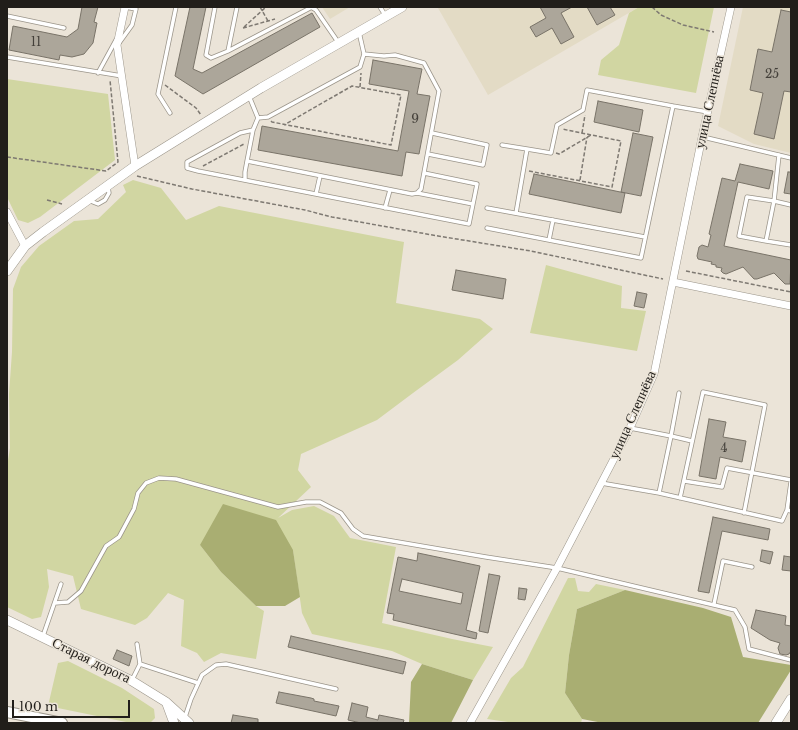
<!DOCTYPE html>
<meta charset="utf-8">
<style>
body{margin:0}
#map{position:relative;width:798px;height:730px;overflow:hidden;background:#ebe4d8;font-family:"Libre Baskerville",serif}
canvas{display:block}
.frame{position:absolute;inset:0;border:8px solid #211e1a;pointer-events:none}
.scale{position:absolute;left:12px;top:700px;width:118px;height:18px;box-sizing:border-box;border:2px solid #211e1a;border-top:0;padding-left:5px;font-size:12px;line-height:14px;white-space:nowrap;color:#211e1a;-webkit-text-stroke:3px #ebe4d8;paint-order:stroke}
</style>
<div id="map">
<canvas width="798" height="730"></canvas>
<div class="frame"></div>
<div class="scale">100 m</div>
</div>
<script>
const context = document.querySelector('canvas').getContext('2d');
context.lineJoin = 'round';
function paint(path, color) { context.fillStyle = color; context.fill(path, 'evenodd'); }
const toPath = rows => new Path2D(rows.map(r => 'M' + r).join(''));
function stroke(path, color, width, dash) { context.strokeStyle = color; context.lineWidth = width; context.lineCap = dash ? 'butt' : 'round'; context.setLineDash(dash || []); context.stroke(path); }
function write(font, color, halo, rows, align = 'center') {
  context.font = font + ' "Libre Baskerville",serif'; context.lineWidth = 3; context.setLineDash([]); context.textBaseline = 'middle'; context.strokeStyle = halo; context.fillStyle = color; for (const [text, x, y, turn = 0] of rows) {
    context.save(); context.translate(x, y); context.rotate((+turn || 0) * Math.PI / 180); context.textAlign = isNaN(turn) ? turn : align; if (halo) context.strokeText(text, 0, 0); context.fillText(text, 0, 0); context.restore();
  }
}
paint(toPath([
 [322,7,350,7,330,19],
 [440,7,639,7,488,95,438,8],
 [743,7,791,7,791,153,754,144,718,126]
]), '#e3dbc5');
paint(toPath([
 [639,7,714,7,696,93,598,75,601,60,619,45,629,13],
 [7,79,108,94,115,160,40,217,28,223,18,220,7,197],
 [133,180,161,188,186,220,219,206,404,242,396,303,480,319,493,329,458,360,413,393,377,420,301,454,298,470,311,487,278,518,292,510,314,506,334,516,350,538,396,547,382,623,452,639,493,647,473,680,422,664,392,651,312,634,302,613,293,550,200,545,221,572,256,606,264,611,256,659,221,653,204,662,197,653,181,646,184,600,168,593,147,618,135,625,81,609,73,576,47,569,49,587,41,617,32,619,7,607,7,467,10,448,9,394,12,352,13,289,21,267,39,246,74,221,98,219,126,192,123,185],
 [546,265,622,286,621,308,646,311,637,351,530,333],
 [568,578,575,578,578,591,589,592,596,584,625,590,577,609,569,655,565,693,582,719,581,723,515,723,487,719,511,678,523,667],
 [68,661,122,688,154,709,155,718,150,723,131,723,48,706,58,663]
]), '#d1d6a2');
paint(toPath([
 [223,504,276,520,293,550,300,597,285,606,256,606,221,572,200,545],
 [625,590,703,608,731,617,743,657,791,665,791,670,758,723,603,723,582,719,565,693,569,655,577,609],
 [422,664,473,680,451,723,409,723,411,682]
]), '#a9ae72');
const building = toPath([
 [82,7,98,7,94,22,97,23,93,43,84,54,72,57,60,55,59,60,9,50,13,26,67,37,78,29,82,7],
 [190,7,206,7,193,69,202,73,312,13,320,27,203,94,175,76,190,7],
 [540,7,572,7,561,13,574,37,561,44,552,28,536,37,530,27,546,18,540,7],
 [587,7,610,7,615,15,597,25,587,7],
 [781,10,791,12,791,92,784,91,774,139,754,134,763,93,750,90,758,49,772,52,781,10],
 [373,60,422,69,417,94,430,96,419,154,406,152,402,176,258,150,262,126,398,151,409,91,369,84,373,60],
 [598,101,643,110,639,132,594,122,598,101],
 [633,133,653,137,641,196,621,192,633,133],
 [740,164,773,171,769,189,738,182,724,246,791,260,790,284,785,284,774,273,757,279,754,279,743,267,726,274,723,273,721,271,722,268,716,267,716,265,711,264,712,262,698,259,697,256,699,247,702,245,708,247,711,235,709,234,722,178,735,181,740,164],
 [788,172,791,172,791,194,784,193,788,172],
 [534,174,625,193,621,213,529,194,534,174],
 [456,270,506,279,503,299,452,290,456,270],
 [637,292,647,294,644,308,634,306,637,292],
 [709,419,726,422,723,437,746,441,742,462,720,457,716,479,699,476,709,419],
 [713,517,770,529,768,540,722,531,709,593,698,591,713,517],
 [762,550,773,552,770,564,760,561,762,550],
 [418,553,480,566,466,630,477,633,476,639,393,620,394,614,387,613,398,557,417,561,418,553],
 [402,579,463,593,461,604,399,591,402,579],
 [784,556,791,557,791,571,782,570,784,556],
 [489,574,500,576,488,633,479,631,489,574],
 [519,588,527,589,525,600,518,599,519,588],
 [756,610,786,616,785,625,791,626,791,651,789,654,786,655,780,654,778,648,780,643,770,640,751,628,756,610],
 [291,636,406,662,403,674,288,647,291,636],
 [117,650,132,656,129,666,113,659,117,650],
 [279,692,311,698,314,699,314,701,339,706,336,716,276,703,279,692],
 [352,703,368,707,366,717,378,720,379,715,404,720,403,723,361,723,348,720,352,703],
 [233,715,258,719,258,723,231,723,233,715]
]);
paint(building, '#aca69a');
stroke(building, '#797368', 1);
const lane = toPath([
 [215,7,206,55,211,58,228,51],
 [237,7,228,51,312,7],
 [311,7,316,10,338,42],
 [380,7,385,15],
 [7,16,64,28],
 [119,43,132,25,136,9,125,7],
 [7,57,122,76],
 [98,73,116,40],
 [249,96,258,118,268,117,360,67,364,54,359,32],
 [170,113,158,94,176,7],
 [258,118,253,130,247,161,412,194,417,193,421,189,439,91,424,63,395,55,384,56,364,54],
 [253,130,240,133,187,162,187,168,198,171,469,224,477,184,424,173],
 [703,137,791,158],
 [502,145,527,149],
 [428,154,483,165,487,145,432,133],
 [779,155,774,201,766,241,739,236,747,197,774,201,791,205],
 [245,180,245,172,247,161],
 [417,193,473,204],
 [316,194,320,176],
 [88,200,98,204,105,200,109,193,108,187],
 [385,208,390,190],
 [487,208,645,237],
 [516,213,527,149,551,153,557,125,583,110,587,90,673,106],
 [487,228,641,258,673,106,708,112],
 [549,240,553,220],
 [766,241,791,245],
 [630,428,671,436,679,393],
 [684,481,722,487,727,468,791,480],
 [601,483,659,493,671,436,692,441],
 [659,493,782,521,787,510,791,511],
 [680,498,703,392,765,405,744,513],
 [787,510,791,482],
 [55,603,68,602,81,591,106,546,119,537,134,509,138,493,146,483,159,478,176,479,278,507,306,502,320,502,341,513,353,529,363,536,486,557,557,568,735,610,745,627,749,649,791,660],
 [714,604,723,561,752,567],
 [43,636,61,584],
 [140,664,198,683],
 [132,680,140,664,137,644],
 [185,717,191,699,202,675,216,665,226,664,336,689]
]);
const street = toPath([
 [125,7,117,45,135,166],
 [7,212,25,246],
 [673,282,791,306],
 [470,723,557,568,630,428,654,374,702,137,731,7]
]);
const secondary = toPath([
 [7,271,25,246,43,232,135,166,261,88,402,7],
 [7,620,132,681,166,702,189,723],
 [167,704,174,723],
 [776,723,791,699]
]);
const primary = toPath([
 [7,712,62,723]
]);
stroke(lane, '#9b958a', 5);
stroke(street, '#9b958a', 8);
stroke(secondary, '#9b958a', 10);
stroke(primary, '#9b958a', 12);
stroke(toPath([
 [260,7,268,21],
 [652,7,661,15,683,25,714,32],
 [244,27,266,7],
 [243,28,275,19],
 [165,85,196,108,201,115],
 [360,87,361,73],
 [271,121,272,122,391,145,401,95,352,86,284,125],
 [582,133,585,115],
 [556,153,559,154,591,135],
 [7,157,106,171,118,162,110,80],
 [203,166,244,144],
 [529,171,612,187,621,141,562,129],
 [137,176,192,189,305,210,332,217,438,236,531,251,663,279],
 [580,180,587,137],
 [47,200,62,204],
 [686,271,791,292]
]), '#7e7972', 1.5, [4, 2]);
stroke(lane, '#fff', 3.5);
stroke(street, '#fff', 7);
stroke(secondary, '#fff', 9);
stroke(primary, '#fff', 10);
write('12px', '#44403a', null, [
 ["11",36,43],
 ["25",772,75],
 ["9",415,120],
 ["4",724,449]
]);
write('14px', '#211e1a', '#ebe4d8', [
 ["улица Слепнёва",710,102,-78],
 ["улица Слепнёва",633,415,-66],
 ["Старая дорога",91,661,26]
]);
</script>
